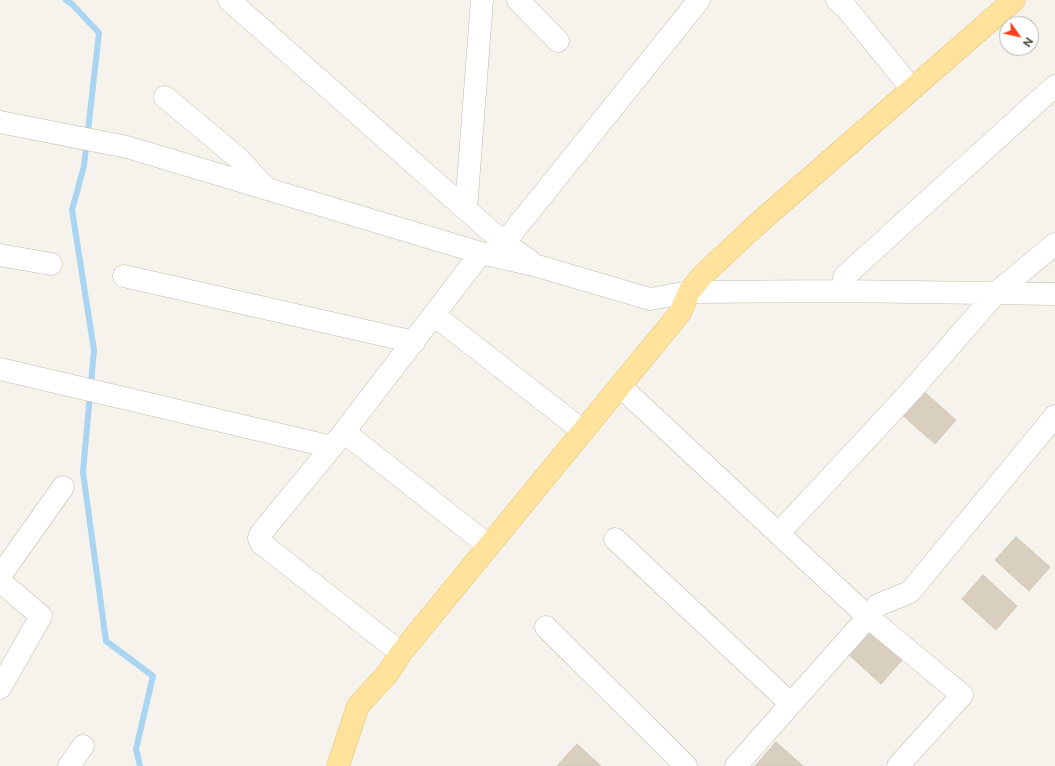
<!DOCTYPE html>
<style>
body{margin:0}
#map{position:relative;width:1055px;height:766px;overflow:hidden;background:#f6f3ec;font-family:"Public Sans",sans-serif}
canvas{display:block}
.north{position:absolute;left:999px;top:16px;width:40px;height:40px;box-sizing:border-box;background:#fff;border:1px solid #b7b4b0;border-radius:50%;rotate:124deg;font-size:11px;font-weight:700;line-height:16px;text-align:center;color:#4b4439}
.north::after{content:'';display:block;margin:auto;width:14px;height:18px;background:#fc3f1d;clip-path:polygon(50% 0,100% 100%,50% 72%,0 100%)}
</style>
<div id="map">
<canvas width="1055" height="766"></canvas>
<div class="north">N</div>
</div>
<script>
const context = document.querySelector('canvas').getContext('2d');
context.lineJoin = 'round';
const toPath = rows => new Path2D(rows.map(r => 'M' + r).join(''));
function stroke(path, color, width, dash) { context.strokeStyle = color; context.lineWidth = width; context.lineCap = dash ? 'butt' : 'round'; context.setLineDash(dash || []); context.stroke(path); }
function paint(path, color) { context.fillStyle = color; context.fill(path, 'evenodd'); }
stroke(toPath([
 [66,0,72,4,99,33,84,166,72,210,94,350,83,472,106,641,153,676,136,749,140,766]
]), '#a9d4f2', 6);
const building = toPath([
 [921,389,956,420,935,444,900,413,921,389],
 [1016,537,1050,567,1029,591,995,560,1016,537],
 [983,575,1017,606,996,630,962,599,983,575],
 [868,629,902,660,881,684,847,653,868,629],
 [776,742,803,766,755,766,776,742],
 [577,744,601,766,557,766,577,744]
]);
paint(building, '#d8cfc1');
stroke(building, '#d3c7b4', 1);
const minor = toPath([
 [229,0,504,243,529,260],
 [518,0,558,41],
 [837,0,847,9,912,89],
 [165,97,238,158,266,188],
 [0,122,127,147,481,253,534,265,650,299,689,292,841,291,1055,294],
 [466,209,482,0],
 [504,243,699,0],
 [481,253,344,432,489,546],
 [0,255,51,264],
 [124,276,414,342],
 [841,291,845,276,1055,86],
 [434,315,583,431],
 [0,369,332,447],
 [620,386,868,617,736,766],
 [340,437,262,532,259,538,261,543,401,653],
 [779,533,911,391,996,293,1055,244],
 [615,539,791,704],
 [0,576,63,487],
 [0,581,41,616,0,688],
 [546,627,686,766],
 [69,766,83,746],
 [898,766,962,695,868,617,878,605,910,592,1055,416]
]);
const major = toPath([
 [338,766,358,706,388,673,401,653,680,313,689,292,703,275,754,227,1014,0]
]);
stroke(minor, '#c2bbae', 23);
stroke(major, '#e6c16a', 23);
stroke(minor, '#fff', 22);
stroke(major, '#ffe39c', 22);
</script>
